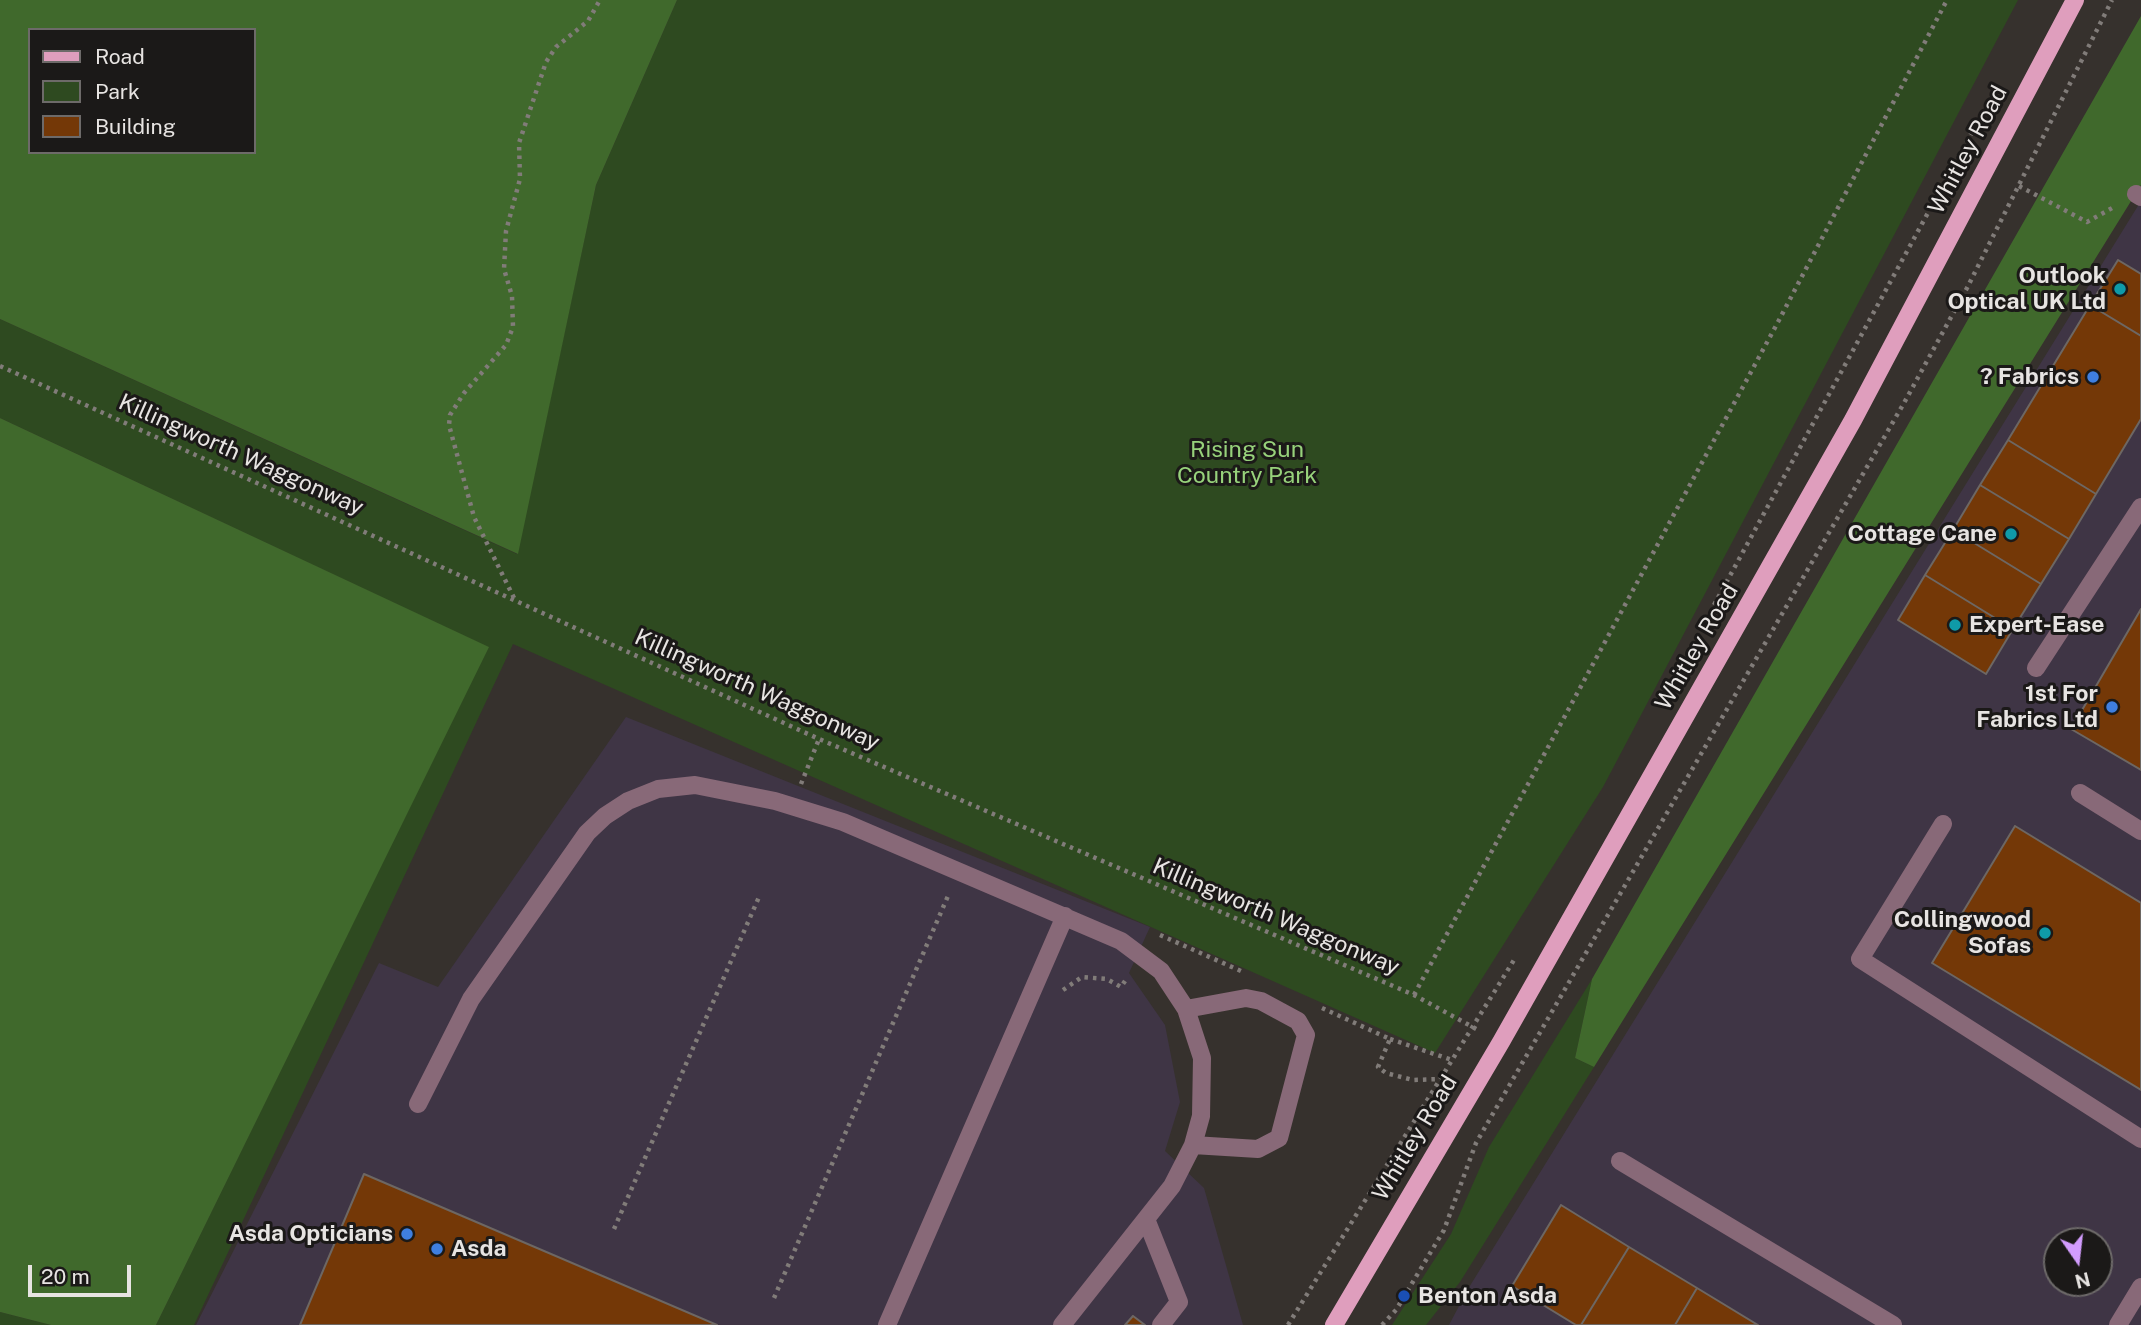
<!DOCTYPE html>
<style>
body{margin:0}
#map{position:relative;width:2141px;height:1325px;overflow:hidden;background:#36312d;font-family:"Public Sans",sans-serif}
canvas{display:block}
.legend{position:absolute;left:28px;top:28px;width:228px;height:126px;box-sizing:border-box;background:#1b1918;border:2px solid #6d6a69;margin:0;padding:9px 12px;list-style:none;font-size:21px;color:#e7e4e2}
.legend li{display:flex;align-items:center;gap:14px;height:35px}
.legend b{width:35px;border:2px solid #6d6a69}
.north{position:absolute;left:2043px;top:1227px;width:70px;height:70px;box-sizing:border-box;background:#1b1918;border:2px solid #6d6a69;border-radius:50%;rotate:166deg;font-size:19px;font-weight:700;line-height:28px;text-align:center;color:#e7e4e2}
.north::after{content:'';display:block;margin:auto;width:24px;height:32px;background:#d29cfd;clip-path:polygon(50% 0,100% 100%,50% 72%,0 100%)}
.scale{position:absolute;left:28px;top:1265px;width:103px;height:32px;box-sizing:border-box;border:4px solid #e7e4e2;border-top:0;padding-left:9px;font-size:21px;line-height:24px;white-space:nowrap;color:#e7e4e2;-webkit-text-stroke:5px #1b1918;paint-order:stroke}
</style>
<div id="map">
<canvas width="2141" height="1325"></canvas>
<ul class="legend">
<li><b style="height:9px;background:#df9ebd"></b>Road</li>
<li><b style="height:19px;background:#2e4a20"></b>Park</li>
<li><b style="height:19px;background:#743807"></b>Building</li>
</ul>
<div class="north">N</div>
<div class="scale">20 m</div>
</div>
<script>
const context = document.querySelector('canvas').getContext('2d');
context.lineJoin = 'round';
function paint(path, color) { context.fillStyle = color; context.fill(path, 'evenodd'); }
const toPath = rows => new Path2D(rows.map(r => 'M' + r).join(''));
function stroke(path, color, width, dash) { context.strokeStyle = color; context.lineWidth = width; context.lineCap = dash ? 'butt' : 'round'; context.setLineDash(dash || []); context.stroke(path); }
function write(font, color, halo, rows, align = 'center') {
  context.font = font + ' "Public Sans",sans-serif'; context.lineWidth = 6; context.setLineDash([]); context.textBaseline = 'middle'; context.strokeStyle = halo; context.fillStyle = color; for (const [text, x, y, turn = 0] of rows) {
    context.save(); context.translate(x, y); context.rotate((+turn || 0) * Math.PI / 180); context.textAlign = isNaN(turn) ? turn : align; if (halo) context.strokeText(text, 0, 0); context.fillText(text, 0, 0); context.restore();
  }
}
paint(toPath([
 [2141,201,2141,1325,1449,1325,1468,1289],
 [2057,1241,2099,1241,2099,1283,2057,1283],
 [626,717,1150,927,1129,973,1165,1025,1180,1102,1165,1151,1204,1188,1243,1325,196,1325,379,963,438,987]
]), '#3f3545');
paint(toPath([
 [677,0,2018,0,1603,787,1435,1053,513,644,194,1325,156,1325,488,647,0,418,0,319,517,554,596,185],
 [1592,979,1575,1058,1594,1067,1460,1282,1426,1325,1392,1325,1451,1234,1489,1147],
 [0,1312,51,1325,0,1325]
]), '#2e4a20');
paint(toPath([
 [0,0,677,0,596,185,518,554,0,319],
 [30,30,254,30,254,152,30,152],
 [2141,16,2141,185,1594,1067,1575,1058,1592,979],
 [0,418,489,647,156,1325,51,1325,0,1312]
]), '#40692c');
const building = toPath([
 [2118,260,2141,274,2141,336,2090,305,2118,260],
 [2090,305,2141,336,2141,419,2096,494,2008,440,2090,305],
 [2008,440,2096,494,2069,539,1980,485,2008,440],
 [1980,485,2069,539,2041,584,1953,530,1980,485],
 [1953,530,2041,584,2013,629,1925,575,1953,530],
 [1925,575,2013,629,1986,674,1898,620,1925,575],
 [2141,609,2141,770,2071,729,2141,609],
 [2015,826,2141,903,2141,1090,1932,963,2015,826],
 [364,1174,717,1325,300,1325,364,1174],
 [1561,1205,1629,1247,1581,1325,1576,1325,1512,1286,1561,1205],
 [1629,1247,1697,1288,1675,1325,1581,1325,1629,1247],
 [1697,1288,1758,1325,1675,1325,1697,1288],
 [1133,1316,1145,1325,1125,1325,1133,1316]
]);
paint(building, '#743807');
stroke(building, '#6d6763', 2);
stroke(toPath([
 [2019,186,2087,222,2114,207],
 [0,366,819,739,1414,995,1480,1031],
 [514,598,474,517,449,425,450,415,464,393,506,345,513,327,512,296,504,269,506,231,520,179,519,143,546,62,556,47,588,21,600,0],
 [1714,605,1971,134],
 [801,784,819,739],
 [1160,935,1241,971],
 [1063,990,1082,977,1107,979,1121,987,1127,978],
 [1414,995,1778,322,1947,0],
 [1322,1008,1390,1039,1378,1067,1386,1073,1413,1080,1440,1079],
 [1390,1039,1452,1060],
 [614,1229,759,897],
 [774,1298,948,896],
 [1288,1325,1514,960],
 [1382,1325,1396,1310,1444,1230,1476,1143,1904,403,1967,288,2112,0]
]), '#817c79', 4.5, [3.5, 5]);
stroke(toPath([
 [2136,194,2141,197],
 [2036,668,2141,507],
 [2080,793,2141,831],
 [1943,824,1860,959,2141,1139],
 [1186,1009,1246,998,1261,1001,1298,1021,1306,1035,1279,1138,1258,1149,1193,1145],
 [418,1104,471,999,587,833,605,816,628,801,658,789,695,785,775,801,843,822,1121,941,1161,971,1186,1009,1202,1058,1201,1116,1193,1145,1172,1186,1062,1325],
 [1620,1161,1893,1325],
 [1146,1219,1179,1302,1161,1325],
 [887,1325,1065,916],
 [2118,1325,2141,1287]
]), '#886978', 18);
stroke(toPath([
 [1334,1325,1501,1042,1853,420,2075,0]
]), '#df9ebd', 18);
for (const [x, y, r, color] of [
 [2120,289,7,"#0f9aa8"],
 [2093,377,7,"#3f7fe0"],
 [2011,534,7,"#0f9aa8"],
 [1955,625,7,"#0f9aa8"],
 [2112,707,7,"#3f7fe0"],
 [2045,933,7,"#0f9aa8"],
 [407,1234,7,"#3f7fe0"],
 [437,1249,7,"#3f7fe0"],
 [1404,1296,7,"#1a4fb4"]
]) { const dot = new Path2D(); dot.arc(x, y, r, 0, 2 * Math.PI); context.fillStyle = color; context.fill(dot); stroke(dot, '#1b1918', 2.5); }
write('23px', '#e7e4e2', '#1b1918', [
 ["Whitley Road",1968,150,-62],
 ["Killingworth Waggonway",241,455,24],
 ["Whitley Road",1697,647,-60],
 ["Killingworth Waggonway",757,690,24],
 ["Killingworth Waggonway",1276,917,23],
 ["Whitley Road",1415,1138,-59]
]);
write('bold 23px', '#e7e4e2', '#1b1918', [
 ["Outlook",2106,276],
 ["Optical UK Ltd",2106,302],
 ["? Fabrics",2079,377],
 ["Cottage Cane",1997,534],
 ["Expert-Ease",1969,625,"left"],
 ["1st For",2098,694],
 ["Fabrics Ltd",2098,720],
 ["Collingwood",2031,920],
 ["Sofas",2031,946],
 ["Asda Opticians",393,1234],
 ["Asda",451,1249,"left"],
 ["Benton Asda",1418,1296,"left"]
], 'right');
write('23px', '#97d27b', '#1b1918', [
 ["Rising Sun",1247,450],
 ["Country Park",1247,476]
]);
</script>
